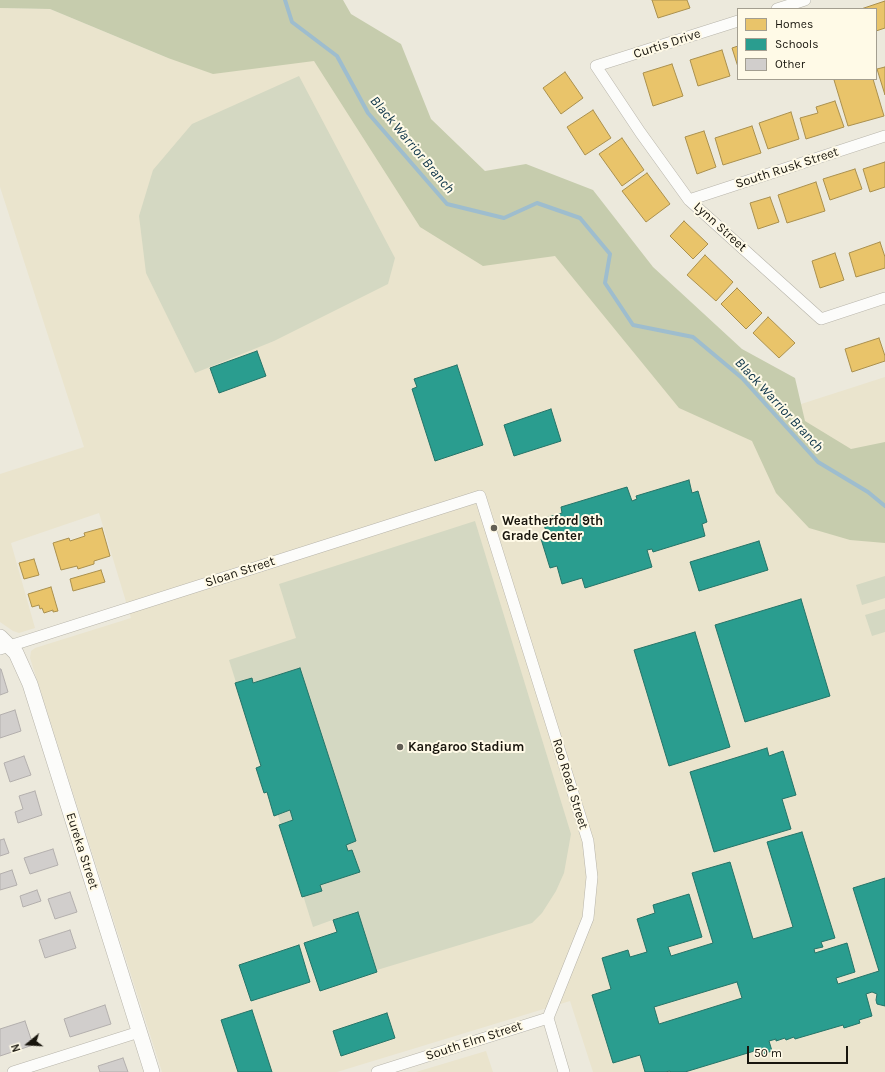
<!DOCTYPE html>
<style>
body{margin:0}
#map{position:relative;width:885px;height:1072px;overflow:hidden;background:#ece9dc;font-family:Karla,sans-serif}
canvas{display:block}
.legend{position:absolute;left:737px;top:8px;width:140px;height:72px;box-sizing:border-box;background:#fffae7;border:1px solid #a39e90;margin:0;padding:5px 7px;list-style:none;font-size:12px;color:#18150d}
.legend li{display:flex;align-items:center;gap:8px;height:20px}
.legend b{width:20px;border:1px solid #a39e90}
.north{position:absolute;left:8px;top:1024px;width:40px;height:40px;-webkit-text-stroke:3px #fffae7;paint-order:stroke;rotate:252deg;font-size:11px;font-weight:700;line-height:16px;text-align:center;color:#18150d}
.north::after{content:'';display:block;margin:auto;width:14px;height:18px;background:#18150d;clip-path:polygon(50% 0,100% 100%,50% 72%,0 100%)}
.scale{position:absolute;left:747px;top:1046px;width:101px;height:18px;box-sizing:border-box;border:2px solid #18150d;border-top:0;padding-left:5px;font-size:12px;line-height:14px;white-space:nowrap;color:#18150d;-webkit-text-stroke:3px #fffae7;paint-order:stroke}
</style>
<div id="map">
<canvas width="885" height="1072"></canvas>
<ul class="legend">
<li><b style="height:11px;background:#e9c46a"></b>Homes</li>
<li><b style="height:11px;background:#2a9d8f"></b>Schools</li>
<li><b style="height:11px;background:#d1cecc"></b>Other</li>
</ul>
<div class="north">N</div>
<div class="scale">50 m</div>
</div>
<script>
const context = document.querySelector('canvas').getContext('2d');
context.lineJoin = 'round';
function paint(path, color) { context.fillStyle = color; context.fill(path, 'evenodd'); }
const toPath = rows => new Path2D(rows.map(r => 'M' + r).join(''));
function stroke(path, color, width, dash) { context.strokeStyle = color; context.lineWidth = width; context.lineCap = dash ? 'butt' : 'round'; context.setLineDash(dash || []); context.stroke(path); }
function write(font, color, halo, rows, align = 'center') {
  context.font = font + ' Karla,sans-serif'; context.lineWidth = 4; context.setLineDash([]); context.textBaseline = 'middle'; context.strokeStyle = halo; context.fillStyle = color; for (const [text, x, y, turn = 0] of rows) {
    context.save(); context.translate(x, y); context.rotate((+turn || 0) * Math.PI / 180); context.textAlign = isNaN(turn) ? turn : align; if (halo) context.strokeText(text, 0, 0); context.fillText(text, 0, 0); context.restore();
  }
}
paint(toPath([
 [0,8,50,9,168,58,314,61,504,217,795,406,885,377,885,1072,593,1072,570,1001,337,1072,162,1072,30,658,31,651,35,648,131,618,99,513,11,543,35,628,19,633,13,631,0,622,0,474,84,447,0,187],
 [486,1051,493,1072,416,1072]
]), '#eae4cd');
paint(toPath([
 [299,76,395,258,388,284,274,341,195,373,146,273,139,216,153,170,192,124],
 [475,521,571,834,564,873,556,891,542,913,532,923,377,970,357,911,313,927,229,660,296,638,279,584],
 [885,576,885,598,862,605,856,585],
 [885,609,885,632,872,636,865,615]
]), '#d4d8c2');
paint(toPath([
 [0,0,343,0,351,14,401,44,431,119,485,171,526,164,593,190,653,267,742,349,795,378,805,421,851,449,885,442,885,543,850,540,809,528,776,493,752,441,679,408,555,256,483,266,420,227,314,61,213,74,168,58,50,9,0,8]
]), '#c6ccad');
const homes = toPath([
 [652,0,687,0,690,8,658,18,652,0],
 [885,1,885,28,876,31,876,9,861,9,885,1],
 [738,46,738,67,732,48,738,46],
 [722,50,730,76,698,86,690,60,722,50],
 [672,64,683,96,653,106,643,73,672,64],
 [885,67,885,95,877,69,885,67],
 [565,72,583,98,561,114,543,88,565,72],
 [837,79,873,79,884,116,848,126,834,80,837,79],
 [835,101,844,127,806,139,800,118,818,113,816,107,835,101],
 [593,110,611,138,585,155,567,127,593,110],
 [791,112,799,139,768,149,759,123,791,112],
 [752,126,761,153,723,165,715,138,752,126],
 [704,131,716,167,697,174,685,137,704,131],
 [622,138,644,170,622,186,599,154,622,138],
 [885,162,885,187,870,192,863,169,885,162],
 [855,169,862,189,830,200,823,179,855,169],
 [647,173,670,204,646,222,622,191,647,173],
 [816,182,825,211,787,223,778,195,816,182],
 [770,197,779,222,758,229,750,203,770,197],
 [684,221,708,244,693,259,670,236,684,221],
 [880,242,885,257,885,268,856,277,849,253,880,242],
 [835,253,844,280,820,288,812,261,835,253],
 [705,255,733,282,716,301,687,275,705,255],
 [737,288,762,313,746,329,721,304,737,288],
 [768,317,795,343,779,358,753,333,768,317],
 [879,338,885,356,885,361,852,372,845,349,879,338],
 [102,528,110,556,94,561,94,564,78,569,77,566,61,570,53,543,69,538,70,541,85,536,84,533,102,528],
 [34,559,39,575,24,579,19,563,34,559],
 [101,570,105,582,73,591,70,579,101,570],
 [51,587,58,611,53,612,53,610,44,613,42,608,40,609,39,605,32,607,28,594,51,587]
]);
paint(homes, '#e9c46a');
stroke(homes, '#aa904e', 1);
const schools = toPath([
 [257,351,266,376,219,393,210,368,257,351],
 [457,365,483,445,435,461,412,389,417,387,414,379,457,365],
 [551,409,561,441,514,456,504,425,551,409],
 [689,480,692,493,698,491,707,522,702,524,705,536,653,552,652,549,647,550,652,567,585,588,582,578,562,584,557,566,550,568,541,539,548,537,542,519,562,513,561,507,627,487,632,501,637,499,636,496,689,480],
 [759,541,768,570,699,591,690,562,759,541],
 [801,599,830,696,745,722,715,625,801,599],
 [695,632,730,747,669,766,634,650,695,632],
 [300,668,356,841,346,845,348,851,352,850,360,872,320,885,322,891,302,897,279,825,293,820,290,810,274,816,267,792,264,793,256,768,261,766,235,683,252,678,253,683,300,668],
 [767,748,769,756,783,751,796,795,782,799,791,829,714,852,690,772,767,748],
 [802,832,835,938,821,942,823,947,814,949,815,953,847,943,855,972,836,978,838,984,879,971,853,888,885,878,885,1006,877,1004,876,1000,877,994,872,992,866,994,872,1016,859,1020,860,1023,844,1028,843,1025,795,1039,794,1037,786,1040,785,1038,776,1041,776,1039,769,1041,772,1051,763,1054,761,1049,685,1072,670,1072,670,1071,665,1072,645,1072,640,1055,613,1063,592,995,611,989,602,958,628,950,630,957,647,952,637,919,655,913,653,905,689,894,702,937,668,947,671,956,713,943,692,873,730,862,753,939,793,927,767,842,802,832],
 [737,982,742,998,659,1024,654,1007,737,982],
 [358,912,377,972,320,991,304,943,337,932,333,920,358,912],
 [299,945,310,982,251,1001,239,965,299,945],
 [252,1010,272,1072,238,1072,221,1020,252,1010],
 [387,1013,395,1038,341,1056,333,1031,387,1013]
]);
paint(schools, '#2a9d8f');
stroke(schools, '#257468', 1);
stroke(toPath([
 [285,0,292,22,337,56,368,113,447,204,504,218,537,203,580,218,610,254,605,283,633,325,693,337,742,378,818,462,868,492,885,506]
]), '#9ebdce', 4);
const building = toPath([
 [0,669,1,669,8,692,0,695,0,669],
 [15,710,21,731,0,738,0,715,15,710],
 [24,756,31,775,10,782,4,763,24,756],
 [35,791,42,815,18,823,15,812,23,809,19,796,35,791],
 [4,839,9,853,0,856,0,840,4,839],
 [53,849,58,865,30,874,24,858,53,849],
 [12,870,17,885,0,890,0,874,12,870],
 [37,890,41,901,23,907,20,896,37,890],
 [70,892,77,912,55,919,48,899,70,892],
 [70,930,76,948,45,958,39,940,70,930],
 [105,1005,111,1024,70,1037,64,1019,105,1005],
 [25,1021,33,1045,0,1056,0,1029,25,1021],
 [123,1058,128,1072,100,1072,98,1066,123,1058]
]);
paint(building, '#d1cecc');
stroke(building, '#b3afad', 1);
const street = toPath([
 [777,9,805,0],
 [738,21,596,66,640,132,689,200,821,319,885,298],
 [689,200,885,136],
 [0,649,480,496,588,841,592,877,588,918,548,1018,564,1072],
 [13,1072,139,1032],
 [377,1072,548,1018]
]);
const secondary = toPath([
 [0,637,16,653,30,684,152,1072]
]);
stroke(street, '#b7b4aa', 12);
stroke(secondary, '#b7b4aa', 16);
stroke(street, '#fcfcfa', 11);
stroke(secondary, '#fcfcfa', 15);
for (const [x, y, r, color] of [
 [494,528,4,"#625f55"],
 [400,747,4,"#625f55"]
]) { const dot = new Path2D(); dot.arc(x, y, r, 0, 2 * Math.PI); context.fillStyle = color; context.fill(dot); stroke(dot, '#fffae7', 1.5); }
write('13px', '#18150d', '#fffae7', [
 ["Curtis Drive",667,44,-18],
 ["South Rusk Street",787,168,-18],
 ["Lynn Street",720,227,42],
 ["Sloan Street",240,572,-18],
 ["Roo Road Street",570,784,73],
 ["Eureka Street",82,851,72],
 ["South Elm Street",474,1041,-18]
]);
write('bold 13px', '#18150d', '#fffae7', [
 ["Weatherford 9th",502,521],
 ["Grade Center",502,536],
 ["Kangaroo Stadium",408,747]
], 'left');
write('italic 14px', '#0b3248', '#fffae7', [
 ["Black Warrior Branch",412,145,50],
 ["Black Warrior Branch",779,405,47]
]);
</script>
